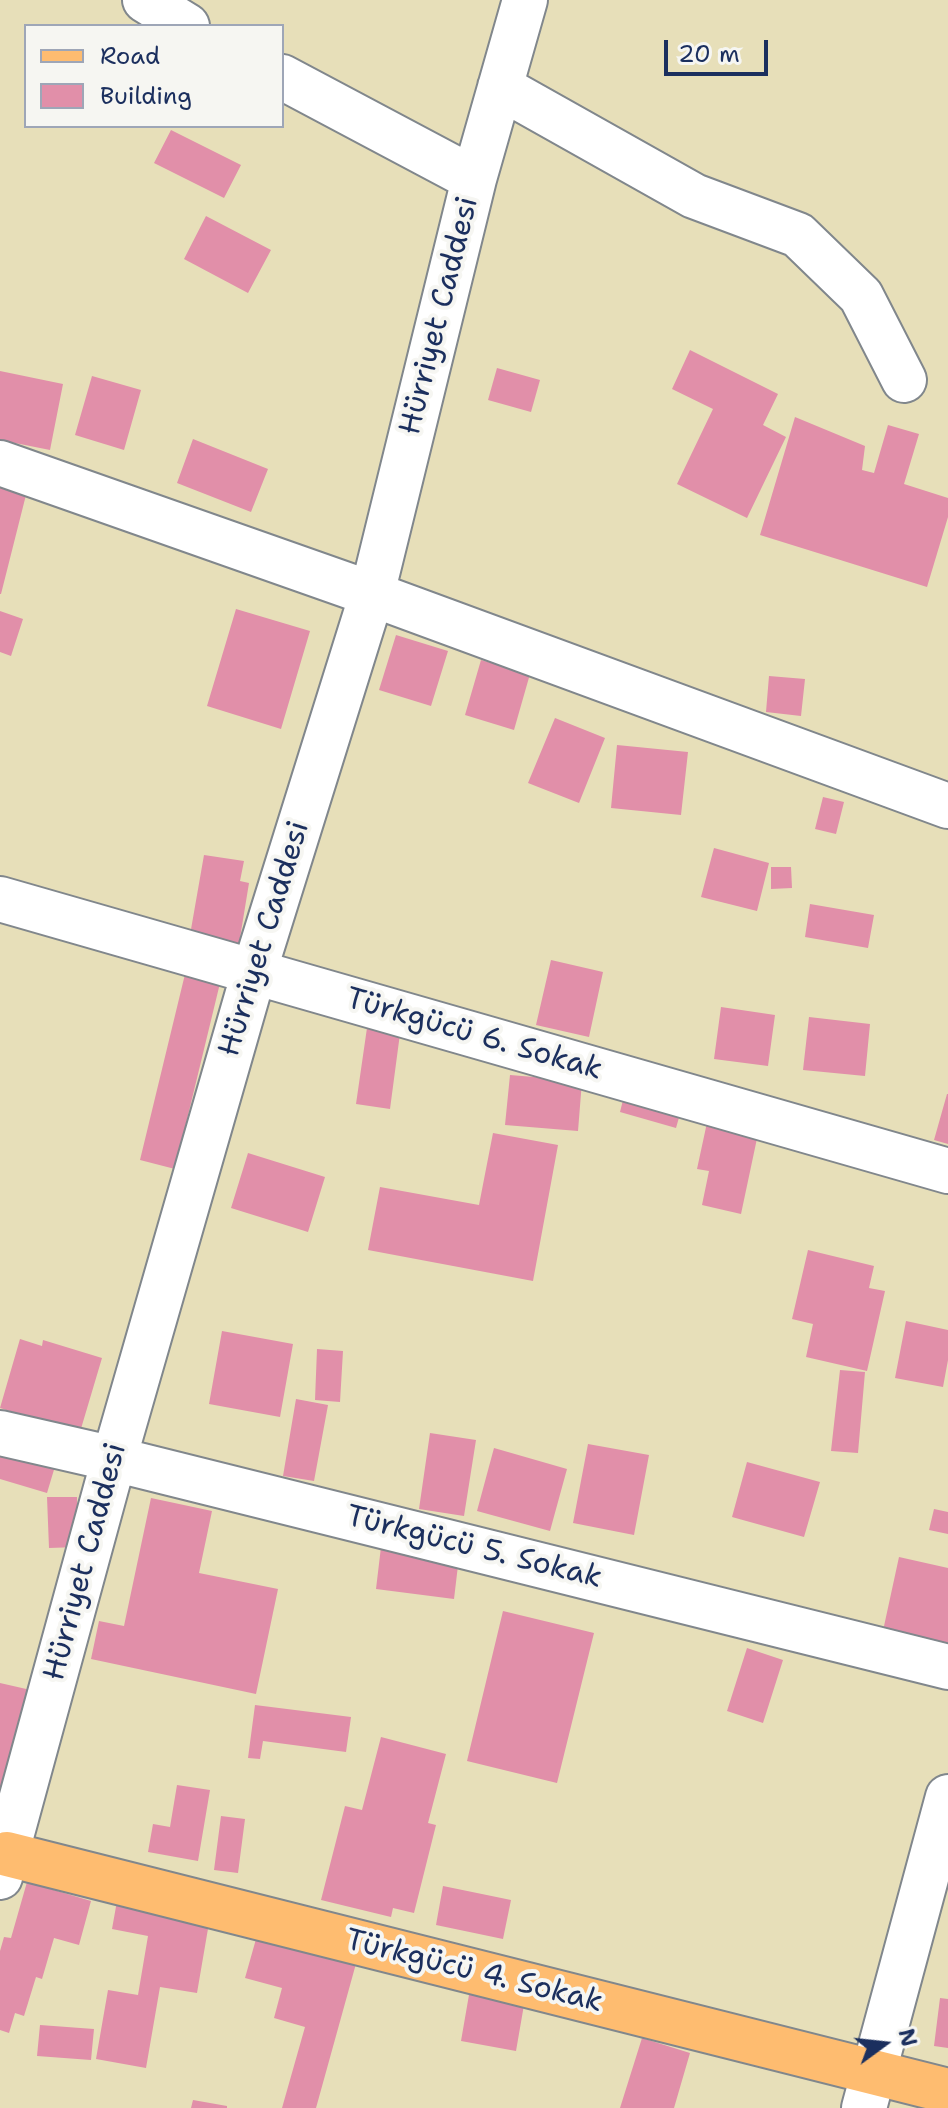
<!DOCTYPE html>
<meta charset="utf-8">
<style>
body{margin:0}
#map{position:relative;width:948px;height:2108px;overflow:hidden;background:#e7dfb9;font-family:"Shantell Sans",sans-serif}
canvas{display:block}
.legend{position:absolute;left:24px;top:24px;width:260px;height:104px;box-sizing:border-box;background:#f6f6f2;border:2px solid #9ea6b7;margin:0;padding:10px 14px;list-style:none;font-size:24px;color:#1b2f5e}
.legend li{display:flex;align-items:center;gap:16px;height:40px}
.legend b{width:40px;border:2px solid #9ea6b7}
.north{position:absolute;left:844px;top:2004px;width:80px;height:80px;-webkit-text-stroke:6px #f6f6f2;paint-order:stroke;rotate:75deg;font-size:22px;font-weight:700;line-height:32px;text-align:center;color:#1b2f5e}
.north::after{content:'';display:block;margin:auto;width:28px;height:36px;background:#1b2f5e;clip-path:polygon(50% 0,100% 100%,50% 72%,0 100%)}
.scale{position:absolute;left:664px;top:40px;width:104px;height:36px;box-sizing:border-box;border:4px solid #1b2f5e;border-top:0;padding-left:10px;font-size:24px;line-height:28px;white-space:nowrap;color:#1b2f5e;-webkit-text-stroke:6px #f6f6f2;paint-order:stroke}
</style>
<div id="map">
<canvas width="948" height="2108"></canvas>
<ul class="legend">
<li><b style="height:10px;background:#febc70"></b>Road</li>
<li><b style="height:22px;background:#e18fa9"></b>Building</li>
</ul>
<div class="north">N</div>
<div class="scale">20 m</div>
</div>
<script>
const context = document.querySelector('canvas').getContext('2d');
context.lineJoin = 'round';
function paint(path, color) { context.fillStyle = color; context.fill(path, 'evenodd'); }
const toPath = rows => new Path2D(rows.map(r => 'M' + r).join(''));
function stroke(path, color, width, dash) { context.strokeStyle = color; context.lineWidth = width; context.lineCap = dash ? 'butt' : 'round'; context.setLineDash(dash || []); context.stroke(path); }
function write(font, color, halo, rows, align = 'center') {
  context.font = font + ' "Shantell Sans",sans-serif'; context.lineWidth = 8; context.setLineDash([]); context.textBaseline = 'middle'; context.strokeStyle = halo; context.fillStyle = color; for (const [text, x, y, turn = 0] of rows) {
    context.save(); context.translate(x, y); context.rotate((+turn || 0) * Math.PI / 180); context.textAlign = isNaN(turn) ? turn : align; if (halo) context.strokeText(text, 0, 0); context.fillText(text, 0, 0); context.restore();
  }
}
paint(toPath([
 [171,130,241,165,224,198,154,163],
 [206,216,271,250,248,293,184,259],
 [690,350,778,394,763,425,786,437,747,518,677,484,713,409,672,389],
 [497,368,540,380,531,412,488,400],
 [0,371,63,384,50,450,0,440],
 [92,376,141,390,124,450,75,435],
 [795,417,865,446,862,470,874,473,888,425,919,434,904,484,948,498,948,517,927,587,760,535],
 [193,439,268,469,251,512,177,483],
 [0,480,28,487,1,594,0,594],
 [236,609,310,631,281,729,207,706],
 [0,611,23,619,11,656,0,652],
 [396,635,448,651,431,706,379,690],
 [481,660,530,674,514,730,465,715],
 [769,676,805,679,801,716,766,712],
 [555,718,605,738,579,803,528,783],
 [617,745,688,752,681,815,611,808],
 [823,797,844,802,836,834,815,829],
 [714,848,769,863,757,911,701,897],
 [204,855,244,861,240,881,249,883,239,944,190,935],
 [771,867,791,867,792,888,771,889],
 [810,904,874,915,868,948,805,937],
 [551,960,603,972,589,1037,536,1025],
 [186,970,221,979,175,1169,140,1160],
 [721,1007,775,1015,768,1066,714,1059],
 [809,1017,870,1024,865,1076,803,1070],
 [368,1021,401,1026,390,1109,356,1104],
 [510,1075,582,1081,578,1131,505,1125],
 [625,1092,682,1107,676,1128,620,1112],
 [947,1094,948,1094,948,1144,934,1140],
 [708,1118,759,1129,741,1214,702,1205,709,1171,697,1169],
 [493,1133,558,1145,533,1281,368,1250,380,1187,479,1205],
 [248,1153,325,1177,308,1232,231,1208],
 [808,1250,874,1266,869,1288,885,1291,867,1371,806,1357,813,1324,792,1319],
 [906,1321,948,1330,948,1360,943,1387,895,1378],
 [222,1331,293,1344,280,1417,209,1404],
 [20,1339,42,1346,43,1340,102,1358,80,1432,0,1408],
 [317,1349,343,1351,340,1402,315,1400],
 [840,1370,865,1372,858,1453,831,1451],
 [296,1399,328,1405,314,1481,283,1476],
 [430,1433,476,1440,464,1516,419,1509],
 [588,1444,649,1455,634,1535,573,1523],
 [0,1446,56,1463,47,1493,0,1479],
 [494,1448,567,1469,550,1531,477,1511],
 [747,1462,820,1482,804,1537,732,1517],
 [47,1497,77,1497,78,1547,49,1548],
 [151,1498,212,1511,199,1573,278,1589,256,1694,91,1659,99,1621,124,1626],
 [934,1509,948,1512,948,1534,929,1530],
 [381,1547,459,1557,454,1599,376,1589],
 [899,1557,948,1568,948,1655,881,1640],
 [503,1611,594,1633,557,1783,467,1761],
 [747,1648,783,1660,763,1723,727,1711],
 [0,1683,35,1691,13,1789,0,1786],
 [255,1705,351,1717,346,1752,263,1741,260,1759,248,1758],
 [381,1737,446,1754,428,1823,436,1825,414,1913,393,1908,391,1917,321,1900,345,1806,362,1810],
 [177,1785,210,1790,198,1861,148,1852,153,1824,170,1827],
 [221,1816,245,1819,238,1873,214,1870],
 [27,1882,91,1901,79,1945,54,1938,42,1979,36,1977,24,2016,15,2013,9,2033,0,2030,0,1951,4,1937,11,1938],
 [443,1886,511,1900,503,1939,436,1925],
 [117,1901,210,1917,197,1993,160,1987,146,2068,96,2059,108,1990,138,1995,148,1936,112,1929],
 [258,1932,357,1960,316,2108,282,2108,305,2027,274,2018,282,1988,245,1978],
 [470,1989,525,1999,516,2051,461,2041],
 [940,1998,948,1999,948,2048,934,2046],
 [40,2025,94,2029,91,2060,37,2056],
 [642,2038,690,2053,674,2108,620,2108],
 [193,2100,227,2106,227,2108,191,2108]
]), '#e18fa9');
const minor = toPath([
 [145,0,187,26],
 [282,77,474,179],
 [500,87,694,196,798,235,861,296,904,380],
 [0,463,372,594,948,806],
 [0,899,948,1171],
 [0,1433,114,1459,948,1667],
 [0,1877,114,1459,254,972,372,594,474,179,525,0],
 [864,2108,948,1797]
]);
const major = toPath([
 [7,1854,948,2091]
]);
stroke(minor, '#81878c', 48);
stroke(major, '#81878c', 48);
stroke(minor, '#fff', 44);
stroke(major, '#febc70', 44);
write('30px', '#1b2f5e', '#f6f6f2', [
 ["Hürriyet Caddesi",440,316,-76],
 ["Hürriyet Caddesi",265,939,-73],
 ["Türkgücü 6. Sokak",474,1035,16],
 ["Türkgücü 5. Sokak",474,1548,14],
 ["Hürriyet Caddesi",86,1562,-75],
 ["Türkgücü 4. Sokak",474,1972,14]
]);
</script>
